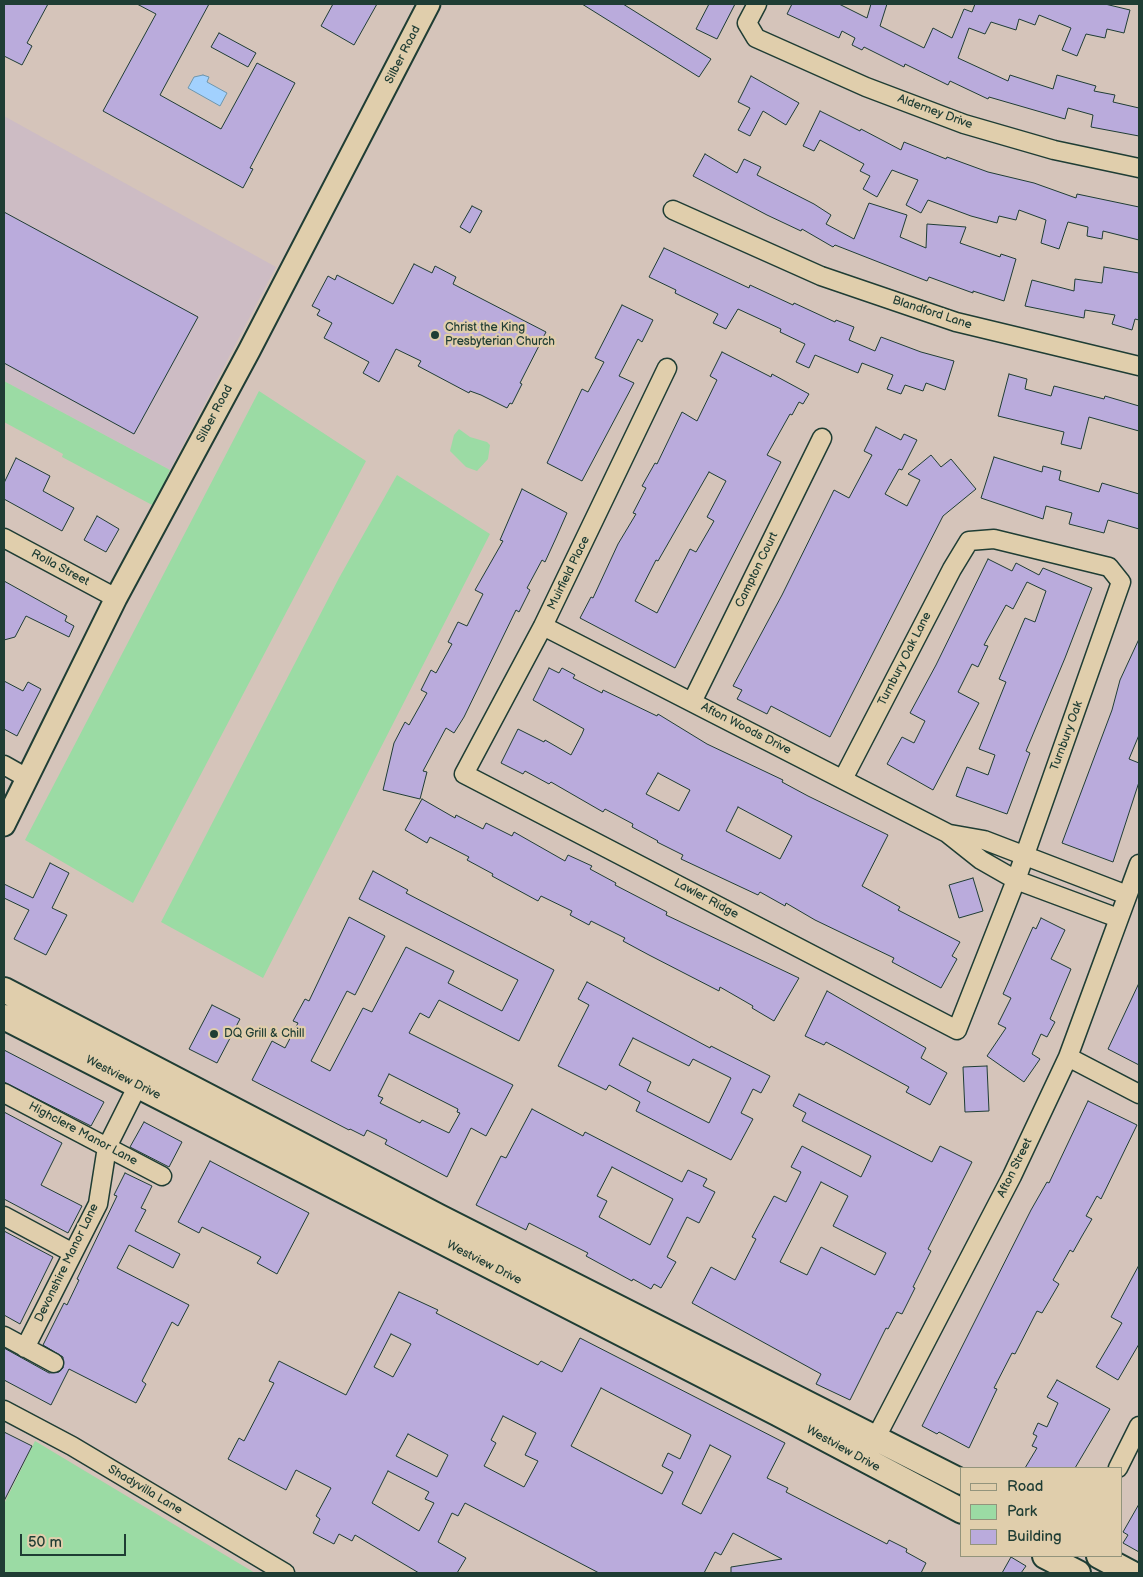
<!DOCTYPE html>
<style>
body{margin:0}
#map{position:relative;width:1143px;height:1577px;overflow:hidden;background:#d5c4ba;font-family:"Balsamiq Sans",sans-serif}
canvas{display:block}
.frame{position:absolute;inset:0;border:5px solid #1f3d34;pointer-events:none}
.legend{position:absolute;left:960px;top:1467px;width:162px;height:90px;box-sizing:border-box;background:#e0ceac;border:1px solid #93947c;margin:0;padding:6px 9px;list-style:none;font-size:15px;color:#1f3d34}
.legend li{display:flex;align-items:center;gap:10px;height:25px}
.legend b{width:25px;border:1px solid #93947c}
.scale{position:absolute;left:20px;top:1534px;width:106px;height:22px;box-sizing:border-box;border:2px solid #1f3d34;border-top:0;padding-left:6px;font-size:15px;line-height:18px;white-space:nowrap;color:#1f3d34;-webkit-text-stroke:4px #e0ceac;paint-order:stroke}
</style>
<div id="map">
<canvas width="1143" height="1577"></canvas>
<div class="frame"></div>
<ul class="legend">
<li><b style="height:6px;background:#e0ceac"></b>Road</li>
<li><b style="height:14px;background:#9bdba4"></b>Park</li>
<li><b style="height:14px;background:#baabdc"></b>Building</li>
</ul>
<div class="scale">50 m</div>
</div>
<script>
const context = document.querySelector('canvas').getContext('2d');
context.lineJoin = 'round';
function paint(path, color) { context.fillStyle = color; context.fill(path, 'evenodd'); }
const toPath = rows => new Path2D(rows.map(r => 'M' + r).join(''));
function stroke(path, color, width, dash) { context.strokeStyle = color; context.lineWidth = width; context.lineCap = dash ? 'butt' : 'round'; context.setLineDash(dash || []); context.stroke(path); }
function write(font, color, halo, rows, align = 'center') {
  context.font = font + ' "Balsamiq Sans",sans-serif'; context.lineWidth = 4.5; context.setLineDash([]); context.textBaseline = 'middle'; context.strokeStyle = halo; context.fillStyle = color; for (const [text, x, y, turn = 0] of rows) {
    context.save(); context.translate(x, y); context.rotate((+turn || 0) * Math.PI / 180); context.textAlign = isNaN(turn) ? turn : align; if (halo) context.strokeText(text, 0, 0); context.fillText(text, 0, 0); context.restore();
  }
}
paint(toPath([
 [4,116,276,267,170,470,4,381]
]), '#cdbcc4');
paint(toPath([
 [4,381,170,470,154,506,62,457,63,454,4,422],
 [259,391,366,461,133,903,25,840],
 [459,429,470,437,487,442,490,445,488,459,477,471,466,467,450,451,454,435],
 [397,475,490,534,263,978,161,922,339,578],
 [35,1441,255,1573,4,1573,4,1504]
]), '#9bdba4');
const water = toPath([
 [203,75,209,77,207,82,227,93,220,106,188,88,194,77,203,75]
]);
paint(water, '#a2d1fe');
stroke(water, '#6e96ad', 1);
const building = toPath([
 [4,4,48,4,27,43,32,46,22,65,4,56,4,4],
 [137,4,209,4,160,95,221,129,257,63,295,83,250,168,253,169,243,188,103,111,156,14,137,4],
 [333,4,377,4,354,45,321,26,333,4],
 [582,4,623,4,711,59,699,77,582,4],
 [709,4,735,4,717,39,696,29,709,4],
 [792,4,839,4,867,18,871,4,887,4,880,26,924,48,933,28,952,38,964,9,972,12,975,4,1105,4,1130,10,1124,33,1107,29,1105,38,1086,34,1077,56,1062,50,1071,28,1039,15,1035,25,1019,19,1016,30,991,22,985,34,969,28,958,58,1008,81,1010,75,1053,89,1057,75,1096,86,1094,91,1115,95,1113,102,1139,108,1139,136,1091,127,1093,115,1068,108,1065,119,989,97,988,99,950,81,948,85,905,64,904,67,864,47,862,50,852,45,855,38,842,31,839,38,787,14,792,4],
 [219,33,256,53,248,67,211,47,219,33],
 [751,76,799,103,786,125,763,111,750,136,738,130,750,108,738,102,751,76],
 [820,111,860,131,861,129,901,150,904,142,946,159,947,157,988,172,1034,183,1076,198,1077,194,1139,207,1139,240,1103,231,1102,239,1087,236,1088,227,1068,222,1059,249,1041,243,1046,220,1019,210,1016,220,999,216,997,223,971,216,928,200,921,213,906,205,918,180,892,170,877,197,863,189,870,176,860,171,864,164,820,140,814,151,803,146,820,111],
 [705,154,737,173,744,159,761,167,757,175,814,204,831,215,826,224,854,239,869,203,907,215,900,237,926,248,927,224,966,227,960,243,1000,257,1001,254,1016,259,1004,301,973,291,973,293,929,277,927,281,835,245,833,247,802,229,801,231,767,215,693,176,705,154],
 [472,206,482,211,470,233,460,227,472,206],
 [4,212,198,317,134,434,4,363,4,212],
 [664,248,749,288,750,285,793,305,794,303,835,322,836,320,854,327,849,340,875,351,881,337,921,352,954,361,945,390,926,383,923,391,905,385,901,394,887,389,893,375,862,363,858,373,815,355,809,368,796,362,805,344,780,332,781,329,738,309,726,329,713,323,718,314,675,293,676,290,649,277,664,248],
 [414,264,432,273,435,266,456,277,453,284,546,332,520,383,522,384,512,404,510,403,507,408,481,395,470,391,469,393,418,366,421,361,396,349,379,382,363,373,369,362,324,338,332,323,317,315,320,310,312,306,328,276,335,280,337,275,393,304,414,264],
 [1104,267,1139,273,1139,320,1135,319,1132,330,1112,324,1115,315,1085,310,1084,318,1025,306,1032,280,1074,291,1075,279,1102,283,1104,267],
 [622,305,653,320,642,342,638,339,619,376,634,383,582,481,547,463,582,389,588,392,604,362,595,358,622,305],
 [722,352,771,377,772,374,809,394,803,404,799,402,792,415,790,414,767,455,781,462,675,668,580,618,591,597,593,598,618,544,636,514,633,513,646,488,642,486,655,463,657,464,682,412,697,421,717,380,710,376,722,352],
 [709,472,726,481,707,517,714,521,696,552,690,549,657,613,635,601,656,560,658,561,709,472],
 [1009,374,1027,379,1025,389,1051,396,1054,386,1104,399,1105,396,1139,406,1139,431,1089,417,1081,449,1061,444,1064,432,998,416,1009,374],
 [876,427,901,440,904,434,917,440,902,470,899,469,885,494,907,506,920,480,908,474,931,455,941,467,951,459,976,489,943,516,830,737,771,706,767,714,737,699,742,690,733,686,782,595,834,490,849,498,872,455,864,451,876,427],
 [994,457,1042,472,1043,466,1061,471,1059,480,1099,492,1102,483,1139,494,1139,529,1108,520,1104,533,1069,524,1072,513,1046,506,1043,519,981,498,994,457],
 [16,458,50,476,43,491,74,508,62,531,4,499,4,483,16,458],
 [522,489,567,513,556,538,545,562,542,560,527,588,530,590,519,612,516,610,464,717,454,733,446,728,423,771,427,772,420,799,383,790,394,743,405,722,409,725,427,693,421,690,431,670,436,673,452,644,448,642,458,622,467,626,483,594,475,590,503,541,500,540,522,489],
 [97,516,119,529,106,552,84,540,97,516],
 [988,559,1012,571,1016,563,1039,575,1043,568,1092,588,1065,658,1026,751,1030,753,1007,814,956,796,967,767,988,775,995,755,979,749,1006,682,999,679,1025,618,1035,622,1046,591,1027,582,1013,609,1006,605,984,645,988,646,978,667,972,664,958,692,979,703,933,790,887,764,902,737,914,743,925,721,910,713,936,665,988,559],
 [4,581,67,616,65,621,74,626,69,637,26,616,15,637,4,640,4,581],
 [1139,639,1139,735,1129,759,1139,763,1139,782,1113,862,1062,843,1112,710,1120,680,1139,639],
 [549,668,559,673,562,668,575,675,573,678,602,693,603,690,657,716,658,714,707,744,783,780,782,782,808,796,888,835,862,886,900,907,898,910,960,942,952,956,957,959,941,988,892,962,894,958,815,920,786,903,785,906,760,892,758,895,681,859,683,855,657,842,658,841,632,827,633,824,605,809,603,812,551,782,549,784,525,771,523,774,501,763,518,729,544,742,545,740,571,755,582,734,584,729,533,700,549,668],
 [658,773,690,790,679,811,646,794,658,773],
 [738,807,792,836,780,859,726,831,738,807],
 [4,681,23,691,28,682,41,689,17,736,4,729,4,681],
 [422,799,455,818,456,815,483,829,486,823,512,836,514,832,565,861,568,855,592,866,590,869,616,883,615,885,667,912,666,915,799,978,774,1021,752,1008,753,1006,720,987,719,991,649,955,623,941,625,938,591,921,589,925,570,915,572,911,541,896,538,901,492,876,493,874,467,860,469,857,430,837,427,843,405,830,422,799],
 [50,863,69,873,52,908,67,915,46,955,14,939,29,910,4,898,4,884,33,898,50,863],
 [373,871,408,890,406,893,554,970,519,1041,439,1000,429,1018,420,1013,409,1033,513,1085,486,1136,471,1128,447,1177,385,1144,387,1140,367,1130,364,1136,350,1129,349,1130,252,1080,272,1041,285,1048,298,1023,293,1021,305,999,309,1001,349,917,385,936,355,995,347,991,311,1061,330,1071,363,1008,372,1012,406,947,454,971,448,983,502,1011,518,980,359,899,373,871],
 [389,1074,458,1109,457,1112,460,1113,449,1133,422,1120,420,1123,380,1103,383,1098,378,1096,389,1074],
 [973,878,983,911,959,918,949,885,973,878],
 [1041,918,1065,930,1051,959,1071,969,1050,1019,1055,1022,1047,1037,1041,1034,1032,1054,1040,1059,1024,1082,987,1056,1006,1028,998,1024,1011,998,1003,994,1033,927,1036,929,1041,918],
 [587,982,710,1048,711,1046,770,1076,761,1093,753,1089,741,1113,753,1119,731,1160,636,1111,640,1102,609,1085,606,1090,558,1066,589,1005,578,999,587,982],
 [633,1038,689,1066,693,1059,731,1078,709,1123,647,1091,651,1082,619,1065,633,1038],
 [1139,983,1139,1065,1108,1049,1139,983],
 [827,991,926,1048,921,1058,947,1073,930,1105,906,1092,909,1087,843,1051,826,1042,824,1045,805,1036,827,991],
 [212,1005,240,1019,217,1063,189,1049,212,1005],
 [4,1050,104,1102,91,1126,4,1082,4,1050],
 [987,1066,989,1111,965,1112,963,1067,987,1066],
 [799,1094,932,1162,940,1146,972,1162,928,1249,931,1251,913,1287,915,1288,902,1314,897,1312,888,1329,886,1328,850,1400,816,1384,821,1374,692,1303,711,1267,735,1280,756,1239,752,1237,774,1196,786,1202,801,1172,791,1167,802,1146,861,1177,871,1156,802,1121,806,1113,793,1106,799,1094],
 [821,1182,848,1196,833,1226,886,1253,875,1275,821,1247,807,1275,780,1262,821,1182],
 [1088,1101,1137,1125,1101,1199,1097,1196,1086,1216,1092,1219,1082,1236,1073,1252,1070,1250,1053,1280,1059,1284,1042,1313,1037,1311,1015,1354,1012,1353,994,1388,997,1389,969,1448,939,1432,937,1434,922,1426,1031,1210,1047,1182,1049,1183,1088,1101],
 [532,1109,583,1136,585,1132,682,1182,688,1170,707,1179,703,1186,715,1192,699,1223,687,1217,667,1257,676,1262,661,1288,654,1284,651,1289,633,1279,632,1281,586,1256,588,1253,529,1223,526,1230,476,1205,501,1156,506,1158,532,1109],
 [612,1167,673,1199,650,1245,599,1217,607,1201,597,1196,612,1167],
 [4,1112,62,1143,41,1185,82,1206,68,1233,4,1199,4,1112],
 [144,1122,182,1142,169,1167,130,1147,144,1122],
 [210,1161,309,1213,277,1274,257,1263,261,1257,202,1227,199,1233,178,1222,210,1161],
 [125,1173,152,1186,141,1208,146,1210,135,1231,180,1254,173,1268,129,1245,117,1268,189,1305,178,1326,172,1322,142,1381,146,1384,136,1403,69,1369,51,1405,4,1380,4,1348,49,1373,59,1372,63,1368,63,1357,43,1345,64,1303,67,1305,79,1280,77,1279,117,1196,114,1195,125,1173],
 [4,1231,53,1257,20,1324,4,1315,4,1231],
 [1139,1265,1139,1344,1118,1380,1096,1367,1122,1323,1111,1317,1139,1265],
 [399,1292,438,1310,436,1313,538,1365,541,1361,562,1372,580,1338,785,1443,767,1478,788,1488,786,1492,887,1544,889,1540,907,1549,906,1552,926,1563,921,1573,731,1573,731,1567,782,1559,733,1533,721,1555,715,1552,704,1573,599,1573,465,1503,458,1516,452,1513,438,1542,466,1558,457,1573,419,1573,355,1535,352,1541,339,1534,334,1544,313,1533,320,1519,316,1516,331,1488,296,1470,286,1490,228,1459,239,1438,244,1441,274,1383,269,1381,279,1361,346,1395,399,1292],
 [391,1334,411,1344,393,1377,374,1367,391,1334],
 [601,1388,691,1435,680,1459,668,1453,662,1466,673,1472,662,1494,571,1446,601,1388],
 [503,1416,536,1433,525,1455,538,1461,524,1487,484,1466,496,1443,491,1440,503,1416],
 [408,1434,448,1455,437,1477,396,1456,408,1434],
 [710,1445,731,1456,701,1514,682,1504,710,1445],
 [388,1471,429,1492,425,1499,434,1503,419,1531,372,1503,388,1471],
 [1057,1380,1110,1409,1075,1468,1025,1468,1037,1448,1032,1446,1037,1436,1033,1434,1038,1423,1047,1427,1058,1403,1047,1397,1057,1380],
 [4,1432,32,1446,4,1501,4,1432],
 [1139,1504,1139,1552,1123,1543,1128,1535,1123,1532,1139,1504],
 [1011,1557,1026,1566,1021,1573,1002,1573,1011,1557]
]);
paint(building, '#baabdc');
stroke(building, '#1f3d34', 1);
const minor = toPath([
 [757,4,747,23,756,38,866,87,964,124,1054,150,1139,168],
 [673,210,821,276,956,322,1139,366],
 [667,368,543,626,464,774,957,1030,1016,880,1121,582,1109,567,994,539,969,541,952,569,843,779],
 [4,538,116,598],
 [543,626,947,833,981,860,1016,880,1118,918],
 [692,702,822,438],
 [4,765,27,778],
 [950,834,984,840,1127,895],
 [1068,1057,1139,1094],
 [4,1093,162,1176],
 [4,1216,73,1253],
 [4,1336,54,1363],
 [25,1348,98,1204,107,1147,143,1075],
 [4,1410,72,1446,285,1573],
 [870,1449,1012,1176,1068,1057,1139,864],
 [1118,1468,1139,1426]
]);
const tertiary = toPath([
 [4,825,116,598,249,351,429,4]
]);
const secondary = toPath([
 [4,990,439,1217,962,1482],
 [4,1017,777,1413,962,1511],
 [1045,1556,1078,1573],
 [1099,1556,1131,1573]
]);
stroke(minor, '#1f3d34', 21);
stroke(tertiary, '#1f3d34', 25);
stroke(secondary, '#1f3d34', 28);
stroke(minor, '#e0ceac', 18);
stroke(tertiary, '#e0ceac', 21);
stroke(secondary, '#e0ceac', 24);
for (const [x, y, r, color] of [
 [435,335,5,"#1f3d34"],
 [214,1034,5,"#1f3d34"]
]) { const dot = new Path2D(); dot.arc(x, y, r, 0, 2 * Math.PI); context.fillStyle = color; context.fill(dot); stroke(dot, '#e0ceac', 2); }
write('12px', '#1f3d34', '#e0ceac', [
 ["Silber Road",403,55,-63],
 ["Alderney Drive",935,112,20],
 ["Blandford Lane",932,313,18],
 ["Silber Road",215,414,-62],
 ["Rolla Street",60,568,28],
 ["Campton Court",757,570,-64],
 ["Muirfield Place",569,573,-64],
 ["Turnbury Oak Lane",905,659,-63],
 ["Afton Woods Drive",746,729,27],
 ["Turnbury Oak",1067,736,-70],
 ["Lawler Ridge",706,899,28],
 ["Westview Drive",123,1078,27],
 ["Highclere Manor Lane",83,1134,28],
 ["Afton Street",1015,1168,-64],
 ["Devonshire Manor Lane",67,1263,-64],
 ["Westview Drive",484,1263,27],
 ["Westview Drive",843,1449,29],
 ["Shadyvilla Lane",145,1490,31]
]);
write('12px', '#1f3d34', '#e0ceac', [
 ["Christ the King",445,328],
 ["Presbyterian Church",445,342],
 ["DQ Grill & Chill",224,1034]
], 'left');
</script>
